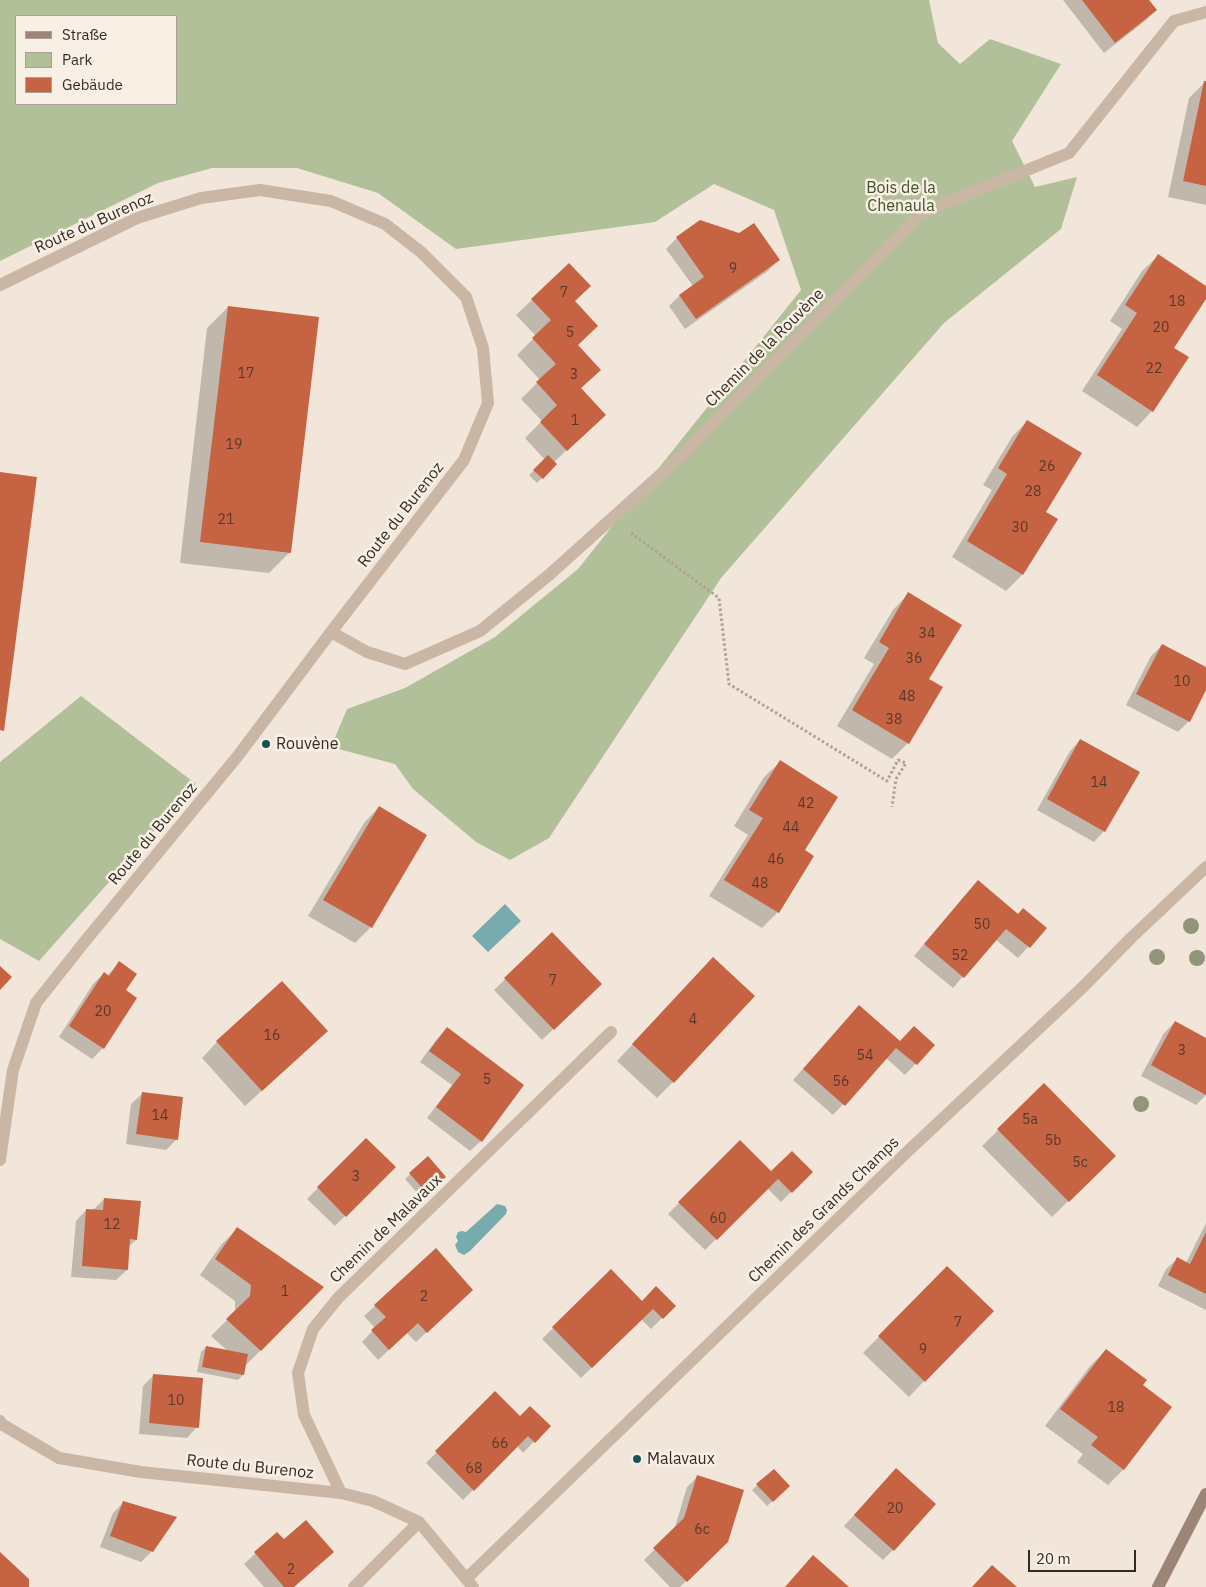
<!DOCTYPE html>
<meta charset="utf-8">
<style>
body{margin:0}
#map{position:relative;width:1206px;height:1587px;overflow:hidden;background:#f1e6d9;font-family:"IBM Plex Sans",sans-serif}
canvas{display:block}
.legend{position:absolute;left:15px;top:15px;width:162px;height:90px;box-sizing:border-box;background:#f9f0e5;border:1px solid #aaa199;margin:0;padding:6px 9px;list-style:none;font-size:15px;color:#342b26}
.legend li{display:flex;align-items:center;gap:10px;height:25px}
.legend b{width:25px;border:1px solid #aaa199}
.scale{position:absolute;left:1028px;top:1550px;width:108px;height:22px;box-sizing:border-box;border:2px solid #342b26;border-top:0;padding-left:6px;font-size:15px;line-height:18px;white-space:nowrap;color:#342b26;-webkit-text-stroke:4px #f9f0e5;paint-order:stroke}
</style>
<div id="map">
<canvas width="1206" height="1587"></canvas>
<ul class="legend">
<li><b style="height:6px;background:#9c8476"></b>Straße</li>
<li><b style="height:14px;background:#b2c099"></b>Park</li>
<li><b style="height:14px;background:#c56342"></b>Gebäude</li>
</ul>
<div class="scale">20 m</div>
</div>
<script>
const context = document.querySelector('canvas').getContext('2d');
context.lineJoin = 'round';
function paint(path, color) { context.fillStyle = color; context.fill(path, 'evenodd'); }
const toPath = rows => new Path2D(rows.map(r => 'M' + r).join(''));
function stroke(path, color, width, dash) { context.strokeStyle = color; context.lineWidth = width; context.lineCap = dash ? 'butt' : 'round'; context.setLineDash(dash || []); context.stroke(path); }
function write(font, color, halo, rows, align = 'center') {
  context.font = font + ' "IBM Plex Sans",sans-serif'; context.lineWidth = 5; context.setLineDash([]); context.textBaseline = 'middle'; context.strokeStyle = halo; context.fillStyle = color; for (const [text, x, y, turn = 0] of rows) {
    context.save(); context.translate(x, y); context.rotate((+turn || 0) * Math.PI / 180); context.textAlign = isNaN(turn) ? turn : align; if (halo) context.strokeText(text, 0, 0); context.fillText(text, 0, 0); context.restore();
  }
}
paint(toPath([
 [0,0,929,0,938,43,960,64,990,39,1061,64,1012,141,1035,187,1077,177,1061,229,944,323,721,578,549,838,510,860,476,842,413,789,395,764,331,747,347,709,405,688,495,637,578,569,801,290,774,210,714,184,655,222,456,249,378,193,297,168,212,168,158,183,0,261],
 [16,16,176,16,176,104,16,104],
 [81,696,196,784,39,961,0,939,0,762]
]), '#b2c099');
paint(toPath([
 [505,904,521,921,488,952,472,936],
 [497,1204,505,1206,507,1210,506,1214,470,1251,464,1255,458,1252,455,1245,458,1241,456,1237,458,1232,462,1231,466,1232]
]), '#78abae');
paint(toPath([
 [1063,0,1148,0,1156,10,1145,21,1104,53],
 [1205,82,1206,82,1206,205,1168,197,1189,98],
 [677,238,778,260,768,271,685,329,669,306,679,296,693,286,666,249],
 [1158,256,1206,288,1206,297,1173,348,1152,411,1137,427,1082,391,1122,329,1110,321,1142,271],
 [532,300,574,302,577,346,599,370,580,389,588,430,554,462,556,464,537,483,529,475,545,460,525,438,542,421,521,399,540,380,517,355,536,336,516,315],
 [228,307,290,552,269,573,180,563,207,328],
 [1027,421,1044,512,1056,520,1022,575,1006,591,952,557,992,490,983,485,1012,437],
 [908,594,928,679,908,743,892,759,837,726,874,664,864,658,893,610],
 [1162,645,1206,668,1206,688,1189,721,1178,732,1126,705,1151,656],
 [1080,740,1104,831,1094,842,1037,810,1070,751],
 [780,762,803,850,812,856,778,912,762,928,709,896,748,835,734,826,764,777],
 [379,807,426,835,371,927,355,943,308,916,364,823],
 [967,893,1045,928,1018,958,995,939,953,988,914,956],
 [552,934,600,984,542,1040,494,990],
 [119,963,124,991,103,1048,92,1059,59,1037,93,984,104,973,107,976],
 [697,975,673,1082,657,1098,617,1061],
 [849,1017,899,1042,933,1045,905,1075,886,1058,833,1115,793,1080],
 [1175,1022,1206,1040,1206,1095,1196,1105,1141,1076,1164,1033],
 [447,1029,522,1085,481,1141,470,1151,427,1118,452,1085,420,1062,436,1040],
 [217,1042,310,1047,245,1106,202,1058],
 [1044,1085,1114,1156,1052,1217,982,1146],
 [142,1094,177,1139,166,1150,126,1144,131,1104],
 [366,1140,394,1167,335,1226,307,1199],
 [740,1142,771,1173,811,1172,781,1202,767,1188,705,1250,668,1214],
 [410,1174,439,1182,421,1197,405,1179],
 [104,1199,136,1240,128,1247,127,1270,116,1280,71,1277,76,1221,86,1210,93,1210],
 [1206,1223,1206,1310,1158,1286,1166,1269,1177,1259,1186,1263],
 [237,1229,323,1288,245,1366,243,1375,238,1380,197,1372,201,1352,206,1347,229,1352,211,1336,235,1312,235,1301,200,1275,221,1245],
 [611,1271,642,1303,674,1306,651,1329,641,1319,581,1378,542,1339],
 [931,1283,924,1381,909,1397,863,1353],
 [461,1300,416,1342,407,1333,378,1360,362,1342,375,1328,364,1316,375,1306],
 [1106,1350,1141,1385,1124,1469,1108,1485,1077,1462,1083,1454,1045,1426,1090,1366],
 [154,1375,197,1427,187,1438,139,1434,143,1386],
 [495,1393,520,1417,549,1426,523,1453,517,1446,463,1500,426,1463],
 [896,1469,893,1550,883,1560,844,1526],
 [774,1470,789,1486,767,1506,752,1490],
 [697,1477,727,1541,680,1587,670,1587,644,1560,674,1530,687,1487],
 [124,1502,152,1551,141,1562,100,1547,113,1513],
 [277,1533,284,1541,293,1587,264,1587,244,1564]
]), '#0003');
paint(toPath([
 [1082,0,1149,0,1157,10,1115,43],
 [1204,81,1206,81,1206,186,1183,181],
 [700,220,739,233,754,223,780,260,696,319,679,295,704,277,676,237],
 [1158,254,1206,286,1206,299,1174,348,1189,357,1153,412,1097,375,1137,313,1125,305],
 [569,263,591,286,575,301,598,326,578,345,601,370,581,388,606,415,567,451,540,422,557,405,536,382,556,364,532,338,551,320,531,299],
 [228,306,319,317,291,553,200,542],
 [1027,420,1082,453,1046,512,1058,519,1023,575,967,541,1007,474,998,468],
 [548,455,557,464,543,479,533,470],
 [0,472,37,477,4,731,0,730],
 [908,592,962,625,929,679,943,687,909,744,852,710,889,648,879,642],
 [1162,644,1206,667,1206,690,1190,722,1136,694],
 [1080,739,1140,772,1105,832,1047,799],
 [780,760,838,797,805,850,814,856,779,913,724,880,763,818,749,810],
 [379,806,427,835,372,928,323,900],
 [978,880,1018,914,1023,908,1047,928,1030,948,1006,929,964,978,924,944],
 [552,932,602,984,554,1030,504,978],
 [713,957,755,996,674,1083,632,1044],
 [119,961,137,974,126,990,137,998,104,1049,69,1026,104,972,109,976],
 [0,966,12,977,0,990],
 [282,981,328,1031,262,1091,216,1041],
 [859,1005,900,1041,914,1026,935,1045,917,1065,896,1048,845,1106,803,1069],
 [1175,1021,1206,1038,1206,1095,1151,1065],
 [447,1027,524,1085,482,1142,436,1107,461,1074,429,1051],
 [1044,1083,1116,1156,1069,1202,997,1129],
 [142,1092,183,1097,178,1140,136,1134],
 [366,1138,396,1167,346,1217,317,1187],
 [740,1140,771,1171,792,1151,813,1172,792,1193,778,1179,717,1240,678,1202],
 [428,1156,446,1177,427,1193,409,1173],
 [104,1198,141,1201,137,1240,130,1239,128,1270,82,1266,86,1209,103,1210],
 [237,1227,324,1287,261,1351,226,1319,250,1296,251,1285,215,1259],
 [1206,1232,1206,1294,1168,1275,1177,1257,1190,1264],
 [436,1248,473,1290,427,1333,418,1323,389,1350,371,1330,386,1317,374,1305],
 [947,1266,994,1311,925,1382,878,1336],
 [611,1269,642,1301,656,1286,676,1306,663,1319,653,1309,592,1368,552,1327],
 [206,1346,248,1354,244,1375,202,1367],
 [1106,1349,1147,1380,1143,1385,1172,1407,1124,1470,1091,1445,1098,1437,1060,1409],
 [153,1374,203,1378,199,1428,149,1423],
 [495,1391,520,1416,530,1406,551,1426,535,1443,528,1436,474,1491,435,1451],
 [896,1468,936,1504,894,1551,854,1515],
 [774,1469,790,1486,773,1502,756,1484],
 [697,1475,744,1490,728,1542,687,1582,653,1548,684,1518],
 [123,1501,177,1517,153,1552,110,1536],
 [306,1520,334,1552,294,1587,284,1587,254,1552,277,1532,284,1539],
 [0,1552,29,1579,29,1587,0,1587],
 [813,1555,849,1587,785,1587],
 [992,1565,1017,1587,972,1587]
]), '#c56342');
stroke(toPath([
 [631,533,719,598,729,684,887,781,898,760,906,763,896,779,892,807]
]), '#b4a08f', 3, [2.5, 2.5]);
stroke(toPath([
 [0,285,137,218,201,198,260,190,331,201,385,224,421,252,466,297,483,348,488,403,464,460,331,632,237,757,86,940,36,1003,13,1070,0,1160],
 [331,632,367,652,405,664,480,631,549,575,679,458,921,213,1069,153,1174,21,1206,12],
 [0,1421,3,1425,59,1458,141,1472,341,1493,373,1501,419,1522,473,1587],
 [341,1493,304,1415,298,1373,313,1329,338,1298,611,1032],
 [467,1578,907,1152,1083,987,1131,938,1206,867],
 [354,1587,419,1522]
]), '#c9b6a5', 12);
stroke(toPath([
 [1158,1587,1206,1494]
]), '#9c8476', 12);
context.fillStyle = '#919579';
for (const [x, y] of [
 [1191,926],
 [1157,957],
 [1197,958],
 [1141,1104]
]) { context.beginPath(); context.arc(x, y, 8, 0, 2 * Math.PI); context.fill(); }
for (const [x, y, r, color] of [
 [266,744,5,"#1c5155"],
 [637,1459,5,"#1c5155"]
]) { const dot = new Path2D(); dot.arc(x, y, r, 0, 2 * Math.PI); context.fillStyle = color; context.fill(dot); stroke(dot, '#f9f0e5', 2); }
write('14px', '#58392d', null, [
 ["9",733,269],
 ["7",564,293],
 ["18",1177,302],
 ["20",1161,328],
 ["5",570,333],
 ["22",1154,369],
 ["17",246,374],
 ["3",574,375],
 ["1",575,421],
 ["19",234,445],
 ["26",1047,467],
 ["28",1033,492],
 ["21",226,520],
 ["30",1020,528],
 ["34",927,634],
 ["36",914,659],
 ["10",1182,682],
 ["48",907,697],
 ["38",894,720],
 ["14",1099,783],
 ["42",806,804],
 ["44",791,828],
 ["46",776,860],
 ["48",760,884],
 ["50",982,925],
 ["52",960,956],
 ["7",553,981],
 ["20",103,1012],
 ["4",693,1020],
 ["16",272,1036],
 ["3",1182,1051],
 ["54",865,1056],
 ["5",487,1080],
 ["56",841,1082],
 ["14",160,1116],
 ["5a",1030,1120],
 ["5b",1053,1141],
 ["5c",1080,1163],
 ["3",356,1177],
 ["60",718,1219],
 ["12",112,1225],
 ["1",285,1292],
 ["2",424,1297],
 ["7",958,1323],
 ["9",923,1350],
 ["10",176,1401],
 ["18",1116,1408],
 ["66",500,1444],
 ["68",474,1469],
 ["20",895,1509],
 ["6c",702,1530],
 ["2",291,1570]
]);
write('16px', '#43522a', '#f9f0e5', [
 ["Bois de la",901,188],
 ["Chenaula",901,206]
]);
write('16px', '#342b26', '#f9f0e5', [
 ["Route du Burenoz",94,223,-24],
 ["Chemin de la Rouvène",765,348,-45],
 ["Route du Burenoz",401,515,-52],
 ["Route du Burenoz",153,834,-50],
 ["Chemin des Grands Champs",824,1210,-44],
 ["Chemin de Malavaux",386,1229,-44],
 ["Route du Burenoz",250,1467,6]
]);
write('16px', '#342b26', '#f9f0e5', [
 ["Rouvène",276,744],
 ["Malavaux",647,1459]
], 'left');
</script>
